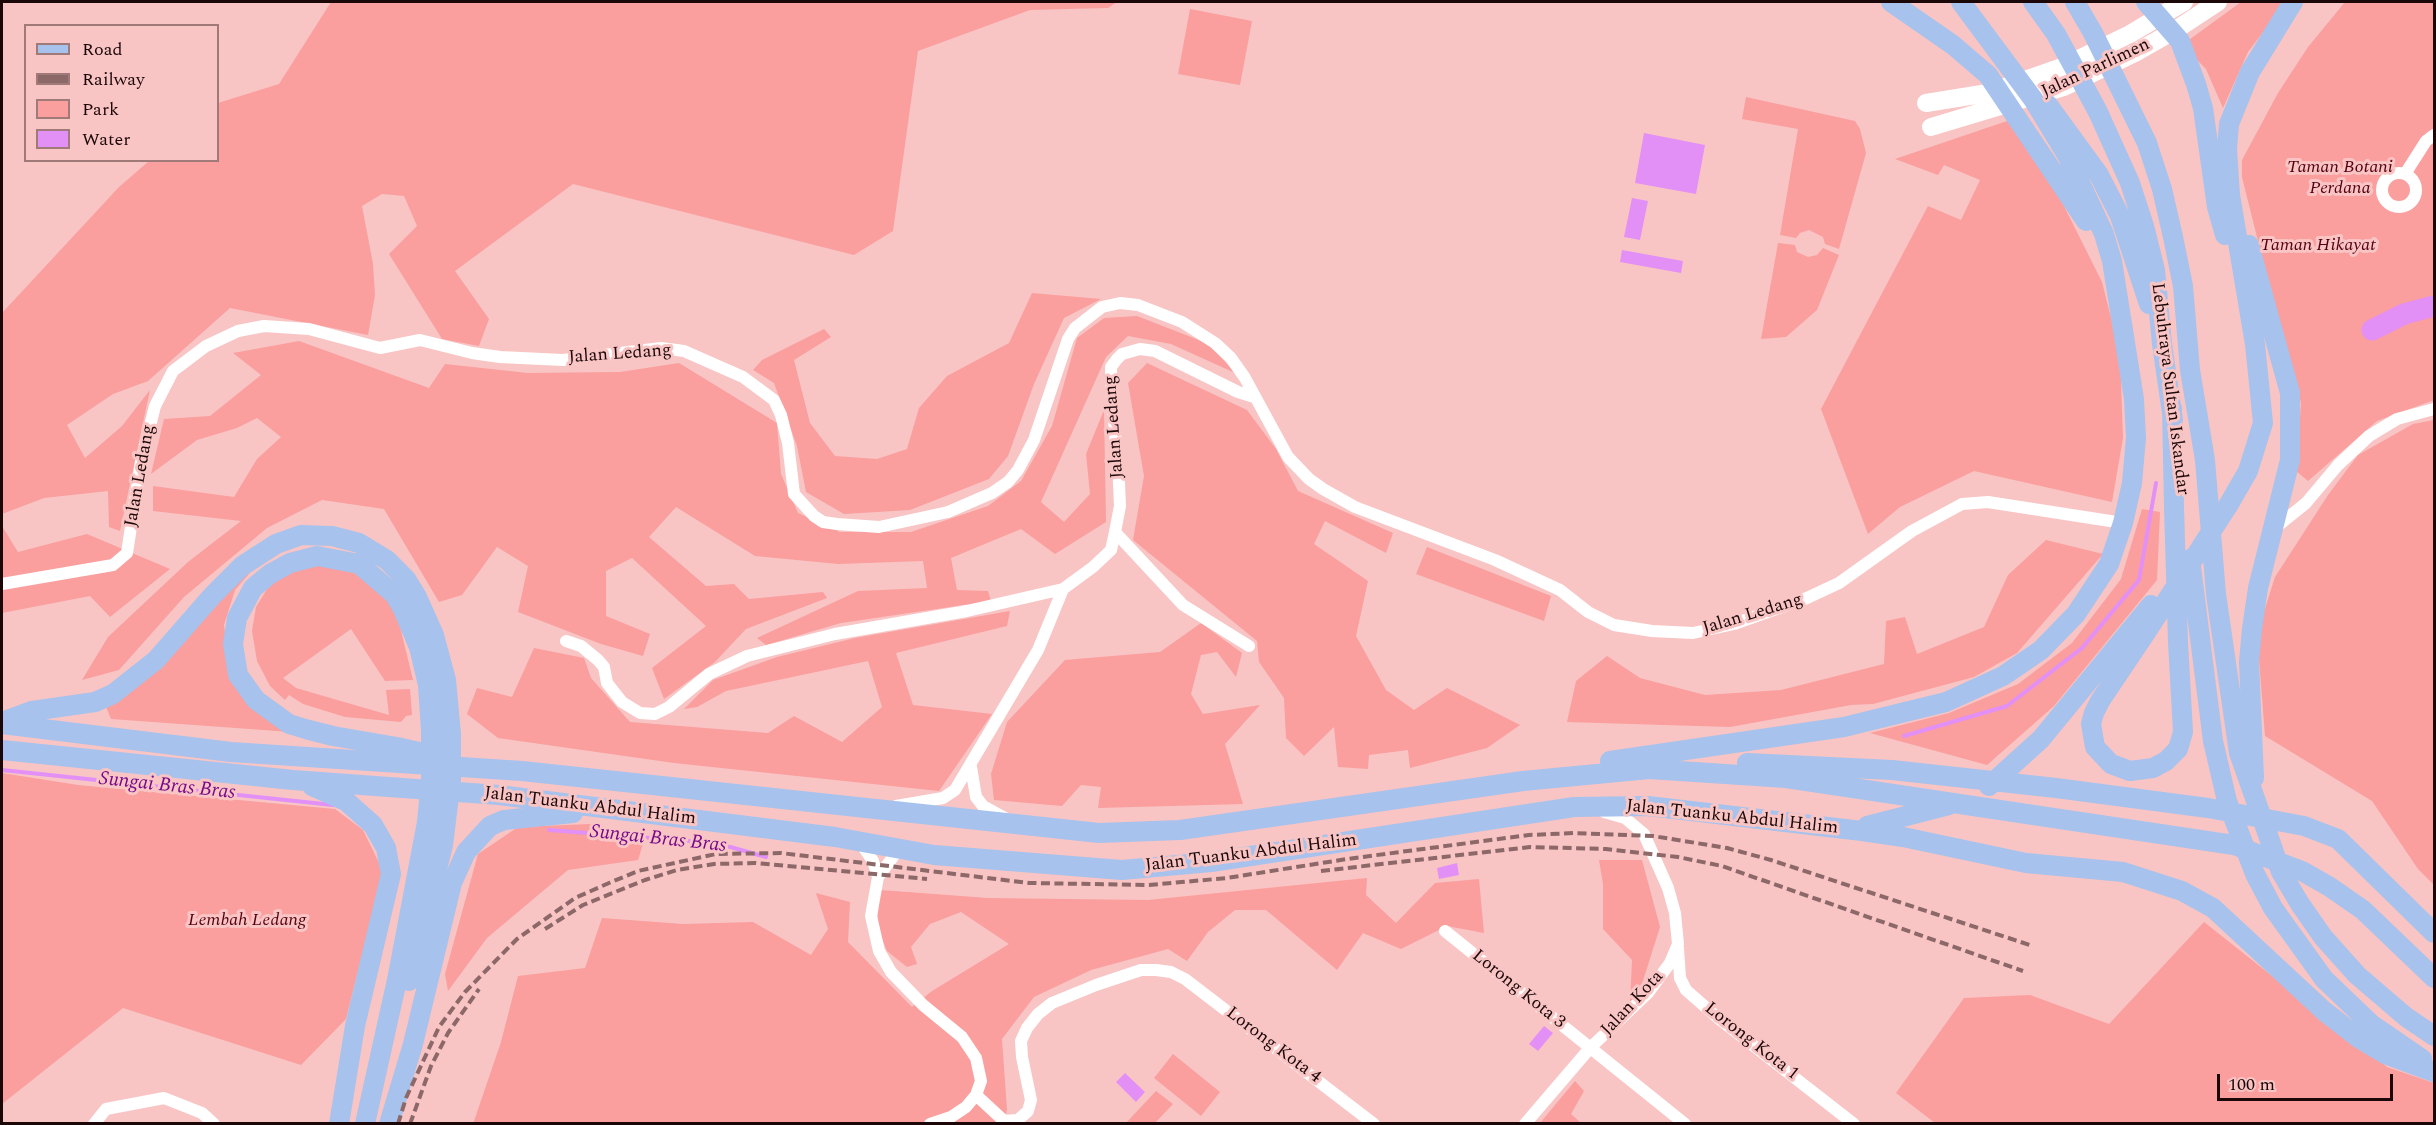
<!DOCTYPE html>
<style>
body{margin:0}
#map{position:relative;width:2436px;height:1125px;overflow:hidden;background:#f8c5c4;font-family:Spectral,serif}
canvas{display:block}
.frame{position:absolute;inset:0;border:3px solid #1b0708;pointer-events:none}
.legend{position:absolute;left:24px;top:24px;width:195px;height:138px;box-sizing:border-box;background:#f8c5c4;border:2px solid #a07979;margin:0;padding:8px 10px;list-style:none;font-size:18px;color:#1b0708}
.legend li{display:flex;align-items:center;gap:12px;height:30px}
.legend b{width:30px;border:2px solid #a07979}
.scale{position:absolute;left:2217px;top:1074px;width:176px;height:27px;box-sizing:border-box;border:3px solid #1b0708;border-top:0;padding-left:8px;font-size:18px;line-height:21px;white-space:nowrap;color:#1b0708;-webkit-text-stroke:4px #f8c5c4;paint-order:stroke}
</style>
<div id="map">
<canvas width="2436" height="1125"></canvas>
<div class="frame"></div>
<ul class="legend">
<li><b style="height:8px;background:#a7c2ec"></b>Road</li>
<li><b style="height:8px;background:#8c6868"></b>Railway</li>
<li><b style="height:16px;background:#fa9e9e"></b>Park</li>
<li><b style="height:16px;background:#e290f6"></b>Water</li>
</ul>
<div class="scale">100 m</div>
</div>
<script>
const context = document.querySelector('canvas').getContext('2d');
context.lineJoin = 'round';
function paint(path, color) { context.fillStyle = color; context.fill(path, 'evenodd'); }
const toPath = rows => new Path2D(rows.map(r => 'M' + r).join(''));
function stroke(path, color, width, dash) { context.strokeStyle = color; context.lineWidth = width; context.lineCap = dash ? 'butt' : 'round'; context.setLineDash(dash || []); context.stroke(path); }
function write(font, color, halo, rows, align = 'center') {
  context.font = font + ' Spectral,serif'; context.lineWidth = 6; context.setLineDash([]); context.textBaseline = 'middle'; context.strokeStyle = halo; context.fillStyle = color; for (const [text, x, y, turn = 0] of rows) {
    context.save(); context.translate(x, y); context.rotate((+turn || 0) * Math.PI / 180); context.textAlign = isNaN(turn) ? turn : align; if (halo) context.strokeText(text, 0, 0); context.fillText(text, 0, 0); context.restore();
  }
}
paint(toPath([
 [331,2,1117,2,1108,8,1030,10,918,51,893,231,854,255,573,184,455,271,489,319,479,346,442,339,389,254,417,226,404,196,382,194,362,206,373,264,375,295,368,335,230,308,148,381,113,394,67,425,85,458,122,426,150,390,120,531,109,527,108,491,44,498,2,514,2,313,119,187,149,161,218,160,218,103,279,84],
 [2241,2,2286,2,2248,52,2223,108,2206,69,2182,45],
 [2345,2,2434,2,2434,400,2377,421,2308,481,2296,471,2301,403,2256,233,2242,177,2242,160,2278,93,2308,47],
 [1190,9,1252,21,1240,85,1178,74],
 [1746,97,1855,121,1860,129,1866,153,1839,249,1825,244,1823,237,1809,230,1800,233,1796,238,1780,235,1798,129,1742,119],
 [2013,119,2058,194,2102,282,2120,354,2123,438,2112,502,1974,471,1900,507,1868,534,1821,409,1928,206,1961,220,1980,180,1944,165,1938,175,1895,159],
 [1778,243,1795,245,1797,252,1808,257,1817,255,1823,248,1839,255,1817,310,1786,337,1761,339],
 [1032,293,1101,299,1064,318,1034,384,1008,456,989,479,910,510,844,514,806,492,797,446,774,383,753,370,762,360,824,329,831,337,794,360,810,423,835,456,877,459,907,449,919,408,947,376,1009,343],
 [1137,316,1209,344,1235,373,1171,344,1128,336,1106,357,1041,502,1064,522,1090,494,1086,454,1104,410,1106,522,1055,554,1021,529,951,558,957,590,988,591,991,601,841,623,766,645,757,638,858,591,927,588,923,561,838,564,755,556,676,507,649,537,706,586,734,584,749,599,823,592,827,598,746,629,715,662,664,699,652,668,706,626,632,558,606,571,606,616,650,634,643,656,601,644,518,612,528,566,497,547,462,595,439,602,384,509,322,500,267,528,184,597,119,670,82,680,108,637,188,562,241,521,153,511,153,486,234,497,257,459,281,437,257,418,237,428,197,440,151,474,164,419,210,416,261,375,233,353,299,341,429,388,445,364,528,373,620,372,679,363,777,423,781,474,798,513,840,532,911,532,988,506,1021,481,1052,426,1077,338,1104,318],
 [1147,363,1247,410,1276,449,1298,491,1393,533,1386,553,1325,521,1314,544,1368,581,1356,636,1386,690,1414,710,1447,688,1520,725,1487,748,1410,768,1408,750,1369,755,1368,769,1338,767,1334,727,1304,756,1286,738,1284,698,1259,662,1257,641,1133,540,1144,476,1128,383],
 [2434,420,2434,885,2418,869,2372,801,2265,736,2257,634,2275,577,2328,495,2358,455,2413,424],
 [2142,509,2160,512,2157,580,2054,706,1987,765,1870,733,1949,713,2018,684,2072,643,2121,579],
 [2,526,18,552,87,534,170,569,110,617,90,596,2,613],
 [2046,540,2103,554,2017,653,1974,677,1873,704,1851,705,1730,727,1567,722,1576,681,1607,656,1640,678,1705,695,1781,690,1884,664,1886,621,1905,617,1917,654,1984,627,2008,575],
 [1427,547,1551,596,1544,621,1416,574],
 [349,559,395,606,413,680,385,681,351,629,283,678,296,688,389,715,386,690,410,689,412,715,406,716,401,722,345,717,303,704,289,695,285,700,270,686,257,661,252,631,256,607,272,581,294,565],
 [254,568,235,590,224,625,229,663,291,732,111,719,105,704,242,575],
 [1010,611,1007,626,896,653,913,705,992,714,939,791,674,763,498,738,467,714,477,688,512,697,534,648,584,658,591,678,630,722,768,733,794,716,842,742,882,707,868,661,726,691,697,707,684,709,713,680,777,657,855,638],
 [1201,623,1242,653,1236,677,1217,652,1201,655,1191,694,1203,714,1260,705,1225,744,1243,804,1098,808,1101,787,1081,785,1062,806,994,800,991,774,1007,722,1065,660,1160,652],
 [2,773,78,785,335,809,363,830,383,871,346,1019,301,1065,123,1008,2,1104],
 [590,824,643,844,638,860,568,870,487,938,448,991,445,974,478,854,518,827],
 [1599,860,1642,860,1660,927,1641,987,1630,1004,1632,960,1603,929,1603,884],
 [1367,878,1366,895,1396,923,1435,883,1479,879,1484,933,1447,926,1401,949,1363,933,1337,970,1266,910,1235,910,1208,932,1187,961,1168,949,1091,970,1034,997,1002,1039,1007,1109,1004,1123,473,1124,501,1042,518,976,585,968,602,918,683,924,753,922,811,955,828,929,816,893,850,902,848,942,912,1007,932,991,1009,944,961,912,930,924,911,947,917,964,907,967,887,951,877,926,880,890,988,898,1148,900],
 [2204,922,2387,1067,2434,1083,2434,1123,1935,1123,1896,1093,1964,998,2030,995,2109,1024],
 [1173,1054,1220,1092,1201,1116,1154,1078],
 [1575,1081,1584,1091,1571,1114,1581,1123,1540,1123],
 [1156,1091,1173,1104,1155,1123,1126,1123]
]), '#fa9e9e');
paint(toPath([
 [1644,133,1705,145,1696,194,1635,183],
 [1632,198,1648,201,1640,240,1624,237],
 [1622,250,1683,261,1681,273,1620,262],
 [1457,863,1459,875,1439,879,1437,868],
 [1544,1026,1553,1033,1538,1051,1529,1044],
 [1125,1073,1145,1092,1136,1102,1116,1082]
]), '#e290f6');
stroke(toPath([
 [1904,736,2007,706,2082,648,2139,580,2156,483],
 [2,770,333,805],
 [549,830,716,843,766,857]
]), '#e290f6', 4);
stroke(toPath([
 [2372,330,2404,314,2434,306]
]), '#e290f6', 21);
stroke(toPath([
 '2382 190a17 17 0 1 1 34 0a17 17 0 1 1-34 0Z',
 [2405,174,2426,141,2434,135],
 [2275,528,2306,503,2338,465,2369,436,2397,419,2434,409],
 [1115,532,1183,605,1249,646],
 [2,584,113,565,127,553,141,462,155,406,173,371,206,346,238,331,264,326,309,329,380,348,420,340,472,353,500,357,563,360,661,348,684,351,743,377,774,400,781,415,788,443,794,494,814,516,823,522,837,524,879,527,948,512,992,493,1008,482,1018,470,1034,440,1068,339,1075,328,1102,307,1120,303,1138,305,1182,322,1215,343,1231,358,1245,378,1288,457,1309,479,1323,489,1355,507,1495,560,1560,590,1588,612,1614,625,1652,631,1693,633,1734,624,1807,598,1839,583,1912,531,1962,504,1988,502,2123,523],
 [566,641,581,646,598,660,604,667,607,683,622,702,640,713,655,714,669,707,709,674,747,656,835,634,967,611,1063,589,1093,567,1111,550,1115,532,1120,506,1119,483,1111,385,1111,367,1117,359,1122,354,1140,349,1155,351,1238,392,1254,397],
 [971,767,976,797,983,806,1005,818],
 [896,806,943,798,955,790,1038,650,1063,589],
 [860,842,873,861,878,877],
 [899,849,878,877,871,916,879,951,891,972,923,1005,962,1037,976,1058,981,1081,976,1095,966,1107,951,1117,930,1124],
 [1445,931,1685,1124],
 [1678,948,1680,978,1686,990,1718,1018,1854,1124],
 [976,1095,1004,1121,1018,1120,1028,1111,1031,1100,1022,1057,1021,1041,1027,1028,1038,1014,1052,1003,1096,985,1141,970,1156,970,1171,972,1185,979,1374,1124],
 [94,1124,106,1109,164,1098,202,1113,214,1124],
 [1525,1124,1590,1048,1648,993,1670,963,1678,944,1675,913,1668,888,1644,834,1625,818,1604,812]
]), '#fff', 12);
stroke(toPath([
 [1926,103,1988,93,2062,67,2130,34,2184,2],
 [1931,127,2064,87,2135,53,2177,29,2218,2]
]), '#fff', 18);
stroke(toPath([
 [1891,2,1953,45,1988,75,2086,221],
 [2033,2,2056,34,2098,112,2130,183,2144,226,2155,270,2162,344,2173,420],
 [2075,2,2093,33,2147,143,2162,189,2173,237,2183,286,2190,370,2205,460,2216,594,2239,753,2281,872,2300,904,2323,937,2357,975,2406,1017,2434,1036],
 [2146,2,2180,41,2196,84,2203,108,2217,207,2225,235],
 [2048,105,2099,175,2120,216,2149,304],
 [2249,245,2290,393,2290,460,2258,588,2252,629,2249,662,2254,778],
 [2172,408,2174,507,2178,642,2183,732,2178,749,2166,761,2153,768,2130,771,2111,764,2095,747,2091,724,2094,713,2100,701,2147,631,2229,504,2248,471,2263,423,2255,344,2230,195,2227,149,2229,124,2250,72,2293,2],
 [2190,559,2213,741,2227,801,2255,874,2273,908,2324,979,2371,1024,2422,1059],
 [2,722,32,711,95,702,113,694,156,660,212,596,242,566,276,544,301,535,332,536,359,543,387,560,406,579,417,597,434,635,446,680,451,734,451,780,443,845,409,981],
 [2,724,231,752,522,771,1099,833,1180,830,1523,781,1649,769,1786,778,2234,845,2302,871,2330,887,2363,910,2434,978],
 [2,750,293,780,499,795,835,837,934,855,1122,870,1211,862,1574,807,1648,806,1862,831,1903,837,2026,863,2123,872,2182,891,2213,908,2324,1011,2360,1039,2385,1054,2434,1072],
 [1610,761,1844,727,1946,702,2003,676,2041,650,2076,614,2109,564,2123,523,2132,483,2136,438,2134,399,2112,261,2104,234,2067,155,2033,99,1961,2],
 [1747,763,1892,770,2056,788,2208,808,2304,826,2338,839,2434,933],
 [312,786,346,801,373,825,386,848,391,874,355,1026,339,1124],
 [1989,786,2041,739,2151,605],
 [1867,826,1949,805],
 [365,1124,397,980,427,822,431,780,431,731,428,685,419,647,403,609,395,595,359,564,317,556,290,563,270,574,253,588,237,618,233,644,238,675,256,700,289,724,309,730,333,736,397,747,437,756],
 [389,1124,413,1044,452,883,466,852,490,826,504,820,573,813]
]), '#a7c2ec', 20);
stroke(toPath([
 [1321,871,1530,847,1606,849,1678,857,1722,866,2023,971],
 [545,929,583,905,645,880,677,870,714,864,755,863,927,879],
 [398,1124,406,1098,439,1027,465,992,517,939,575,898,609,883,638,871,716,854,781,853,1029,883,1149,885,1227,878,1347,859,1529,835,1574,833,1653,836,1727,848,1771,860,2033,946],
 [410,1124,431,1066,448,1033,479,989]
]), '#8c6868', 4, [9, 4.5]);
write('18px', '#1b0708', '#f8c5c4', [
 ["Jalan Parlimen",2096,69,-25],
 ["Jalan Ledang",620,355,-4],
 ["Lebuhraya Sultan Iskandar",2169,389,83],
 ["Jalan Ledang",1115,427,-94],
 ["Jalan Ledang",141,476,-80],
 ["Jalan Ledang",1753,615,-17],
 ["Jalan Tuanku Abdul Halim",590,807,7],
 ["Jalan Tuanku Abdul Halim",1732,818,6],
 ["Jalan Tuanku Abdul Halim",1251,854,-7],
 ["Lorong Kota 3",1518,990,39],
 ["Jalan Kota",1633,1004,-47],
 ["Lorong Kota 1",1751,1042,38],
 ["Lorong Kota 4",1273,1046,37]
]);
write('italic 18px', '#550010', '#f8c5c4', [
 ["Taman Botani",2340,168],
 ["Perdana",2340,189],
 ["Taman Hikayat",2318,246],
 ["Lembah Ledang",247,921]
]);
write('italic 20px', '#76098b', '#f8c5c4', [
 ["Sungai Bras Bras",167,787,6],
 ["Sungai Bras Bras",658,840,6]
]);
</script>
